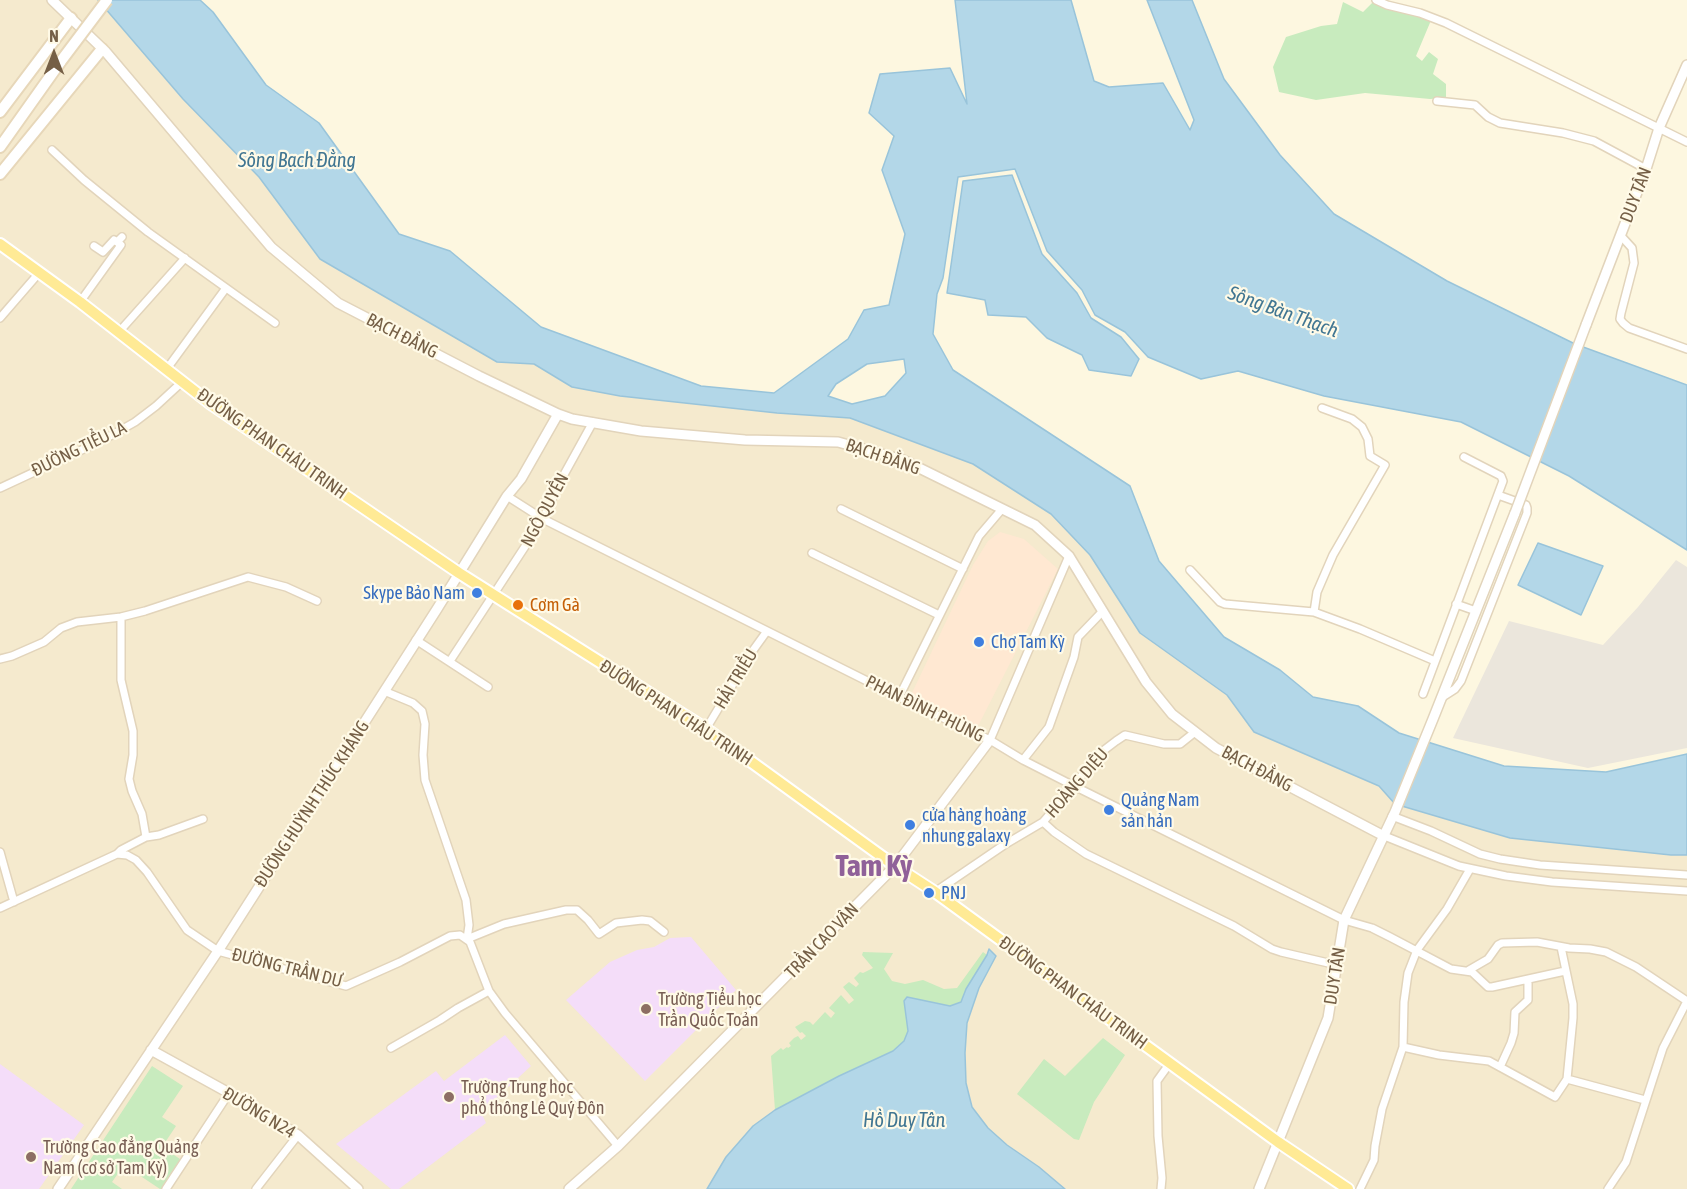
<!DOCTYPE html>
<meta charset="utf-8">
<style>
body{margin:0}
#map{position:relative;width:1687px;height:1189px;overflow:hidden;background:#fdf7e0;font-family:"Asap Condensed",sans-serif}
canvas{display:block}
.north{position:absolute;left:24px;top:24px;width:60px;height:60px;-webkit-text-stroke:4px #fffae7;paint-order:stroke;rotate:0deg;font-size:16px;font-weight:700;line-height:24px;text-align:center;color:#755f46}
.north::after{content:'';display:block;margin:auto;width:21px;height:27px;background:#755f46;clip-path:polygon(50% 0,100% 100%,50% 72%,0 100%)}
</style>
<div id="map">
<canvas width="1687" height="1189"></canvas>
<div class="north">N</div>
</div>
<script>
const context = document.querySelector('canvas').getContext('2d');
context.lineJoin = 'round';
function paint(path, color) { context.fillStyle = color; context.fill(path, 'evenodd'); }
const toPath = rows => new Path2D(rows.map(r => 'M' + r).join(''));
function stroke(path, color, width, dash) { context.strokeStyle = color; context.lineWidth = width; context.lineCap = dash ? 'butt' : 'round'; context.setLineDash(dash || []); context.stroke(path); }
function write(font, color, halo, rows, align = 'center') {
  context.font = font + ' "Asap Condensed",sans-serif'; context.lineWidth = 4.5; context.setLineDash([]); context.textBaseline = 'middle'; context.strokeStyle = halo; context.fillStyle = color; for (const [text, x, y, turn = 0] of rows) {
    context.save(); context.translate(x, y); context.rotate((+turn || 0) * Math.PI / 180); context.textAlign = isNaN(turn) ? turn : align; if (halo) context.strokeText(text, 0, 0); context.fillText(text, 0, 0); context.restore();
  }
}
paint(toPath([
 [0,0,127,0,412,291,601,377,931,429,1056,489,1281,730,1687,838,1687,1189,0,1189]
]), '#f5eace');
paint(toPath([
 [1000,532,1024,539,1058,569,977,728,911,695,973,565,988,541]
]), '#ffe8d2');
paint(toPath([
 [1676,560,1687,567,1687,748,1588,768,1453,738,1509,621,1603,645,1638,607]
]), '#ebe6dc');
paint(toPath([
 [691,937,736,990,645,1081,566,1000,610,962,637,950,654,947,670,938],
 [505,1035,531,1066,481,1112,486,1123,399,1189,391,1189,336,1144,436,1071,444,1081],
 [0,1064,84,1125,39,1189,0,1189]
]), '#f4ddf9');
paint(toPath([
 [1343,2,1363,12,1373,2,1432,18,1416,56,1422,61,1429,52,1438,59,1433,74,1446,84,1446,98,1430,99,1365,93,1316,100,1279,92,1273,67,1286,37,1321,26,1337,24],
 [863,952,893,953,884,969,892,981,905,984,923,980,944,989,957,988,983,952,987,955,966,989,961,1003,950,1006,904,1001,908,1031,904,1041,893,1051,775,1110,771,1056,781,1048,783,1050,787,1047,788,1048,791,1046,789,1043,794,1038,798,1036,801,1040,806,1036,802,1032,800,1033,795,1027,805,1021,810,1022,813,1025,825,1012,831,1018,835,1013,829,1008,841,995,849,1004,854,1000,843,987,849,982,856,987,859,984,854,978,860,972,863,973,873,968,862,955],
 [1103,1038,1125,1055,1094,1102,1079,1140,1074,1139,1017,1094,1044,1059,1065,1076],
 [152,1066,183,1086,162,1117,176,1126,162,1147,183,1161,165,1189,160,1189,124,1165,112,1182,122,1189,71,1189]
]), '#c8ebbe');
const water = toPath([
 [98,0,200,0,213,12,266,85,319,123,399,234,450,251,541,327,701,386,774,393,848,339,864,310,889,305,905,234,882,170,894,136,869,113,880,74,950,68,967,104,955,0,1071,0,1094,81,1109,87,1163,83,1190,130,1194,120,1147,0,1192,0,1224,79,1280,155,1334,214,1447,281,1575,344,1687,385,1687,550,1569,476,1461,422,1324,396,1238,371,1201,379,1148,357,1125,332,1095,315,1082,290,1047,251,1015,169,958,177,943,278,937,294,933,334,953,370,1130,486,1159,561,1224,637,1280,670,1313,697,1358,706,1399,733,1504,766,1606,772,1687,754,1687,855,1671,855,1510,838,1395,804,1379,786,1254,732,1227,695,1140,633,1090,555,1051,514,973,464,850,418,777,413,620,396,572,387,534,364,497,362,320,259,259,177,183,99,98,0],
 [904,359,906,373,885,396,852,404,828,396,836,384,867,364,904,359],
 [1012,175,1042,254,1077,293,1091,318,1121,337,1139,359,1131,376,1089,370,1082,355,1047,338,1026,317,988,315,985,300,947,293,963,181,1012,175],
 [1538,543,1603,566,1581,615,1518,585,1538,543],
 [989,949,996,956,979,988,967,1023,965,1053,966,1083,972,1107,988,1128,1007,1145,1039,1167,1065,1189,707,1189,726,1157,753,1126,775,1110,839,1076,893,1051,904,1041,908,1031,904,1001,907,997,950,1006,961,1002,966,989,987,955,989,949]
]);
paint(water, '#b3d7e8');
stroke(water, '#99c4da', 1.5);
const minor = toPath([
 [1376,0,1387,5,1420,13,1446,23,1687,142],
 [1437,101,1475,105,1488,117,1500,123,1563,133,1594,141,1646,169],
 [52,150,84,180,148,232,275,323],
 [1621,236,1632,248,1634,263,1621,313,1620,319,1623,323,1629,328,1687,349],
 [94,246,103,252,114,240,117,242,122,237],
 [80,302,121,245,117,242],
 [0,318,39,273],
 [118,333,185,258],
 [166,370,226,288],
 [0,488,103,440,135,422,156,406,182,382],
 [507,496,543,519,899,697,990,740,1023,760,1074,786,1344,920,1372,928,1390,937,1451,969,1472,972,1488,987,1492,987,1565,971],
 [841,509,963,569],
 [812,553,939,615],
 [1190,570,1220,602,1225,604,1314,612,1360,629,1435,661],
 [1456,604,1476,611],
 [1314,612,1317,592,1333,555,1385,465,1370,456,1368,439,1362,427,1352,419,1322,408],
 [121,617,121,680,133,731,133,755,129,779,132,791,142,814,146,837],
 [416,640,488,687],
 [0,659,12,656,44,642,61,628,77,622,121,617,145,611,248,577,286,587,317,601],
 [450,661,543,519,561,480,593,422],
 [384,691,413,703,422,711,425,724,423,755,425,780,466,900,469,925,467,939],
 [1423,694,1503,481,1501,476,1464,457],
 [899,697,979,536,1002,509],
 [1441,698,1455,689,1461,681,1527,513,1527,508,1526,505,1498,495],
 [706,729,754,649,767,631],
 [990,740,1069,556],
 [1023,760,1049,727,1074,657,1078,637,1103,611],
 [1392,816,1431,831,1480,854,1500,859,1540,865,1687,875],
 [1043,822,1054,832,1086,854,1234,926,1272,949,1281,952,1337,965],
 [1382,835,1459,866,1506,876,1552,882,1687,891],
 [0,852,14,902],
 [117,854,121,850,146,837,159,835,203,819],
 [935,892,1004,845,1043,822,1074,786,1095,757,1116,741,1125,735,1164,744,1180,744,1195,732],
 [0,908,117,854,127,855,136,860,147,872,187,930,218,951,331,982,346,986,400,962,450,936,460,935,470,942,489,991,505,1013,618,1146],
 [467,939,504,924,566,910,577,910,588,920,599,934,616,923,642,920,650,921,664,932],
 [1561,947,1573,1004,1573,1018,1567,1079,1645,1100],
 [1469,970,1488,959,1498,945,1502,943,1537,942,1569,948,1590,949,1606,952,1636,967,1687,1001],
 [1403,1047,1439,1055,1489,1061,1555,1097,1567,1079],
 [391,1048,440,1020,458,1008,489,991],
 [1500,1067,1511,1043,1514,1033,1515,1012,1528,1000,1528,980],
 [166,1189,229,1093],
 [256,1189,298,1135],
 [1161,1189,1162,1178,1158,1136,1157,1081,1170,1063],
 [1360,1189,1374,1160,1375,1146,1382,1109,1403,1047,1404,1002,1408,973,1417,950,1447,909,1470,869],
 [1608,1189,1626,1162,1663,1048,1687,1001]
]);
const tertiary = toPath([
 [52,0,105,51,271,247,338,303,479,376,558,414,572,419,641,431,745,440,838,442,903,460,1035,525,1069,556,1146,682,1172,714,1216,748,1382,835],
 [1586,325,1646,169,1659,128,1687,65],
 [151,1050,229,1093,298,1135,358,1189],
 [58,1189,218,951,437,609,507,496,521,479,558,414],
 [569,1189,618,1146,895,866,990,740],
 [1259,1189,1328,1018,1344,920,1395,812,1433,719,1515,513]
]);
const secondary = toPath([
 [0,112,71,18],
 [0,147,61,61],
 [0,174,102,49]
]);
const primary = toPath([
 [0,244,80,302,211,404,459,573,706,729,895,866,935,892,1278,1142,1348,1189]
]);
stroke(minor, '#e2d4bb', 10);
stroke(tertiary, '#e2d4bb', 12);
stroke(secondary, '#e7d7b9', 14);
stroke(primary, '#fff', 14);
stroke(minor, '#fff', 7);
stroke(tertiary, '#fff', 9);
stroke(secondary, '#fff', 10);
stroke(primary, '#ffea95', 10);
const tertiaryBridge = toPath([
 [1515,513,1586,325]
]);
const secondaryBridge = toPath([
 [61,61,107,0]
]);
stroke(tertiaryBridge, '#e2d4bb', 12, []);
stroke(secondaryBridge, '#e7d7b9', 14, []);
stroke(tertiaryBridge, '#fff', 9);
stroke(secondaryBridge, '#fff', 10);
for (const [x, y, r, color] of [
 [477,593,6,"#3f7fe0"],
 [518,605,6,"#e8710a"],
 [979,642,6,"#3f7fe0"],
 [1109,810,6,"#3f7fe0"],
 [910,825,6,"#3f7fe0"],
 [929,893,6,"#3f7fe0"],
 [646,1009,6,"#8d6e63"],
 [449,1097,6,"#8d6e63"],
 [31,1157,6,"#8d6e63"]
]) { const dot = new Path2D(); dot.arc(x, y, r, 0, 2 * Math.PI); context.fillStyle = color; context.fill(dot); stroke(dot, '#fffae7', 2); }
write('18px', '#755f46', '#fffae7', [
 ["DUY TÂN",1636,195,-69],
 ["BẠCH ĐẰNG",402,336,27],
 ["ĐƯỜNG PHAN CHÂU TRINH",272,444,35],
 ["ĐƯỜNG TIỂU LA",79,449,-26],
 ["BẠCH ĐẰNG",883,457,19],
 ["NGÔ QUYỀN",545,510,-62],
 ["HẢI TRIỀU",736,679,-59],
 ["PHAN ĐÌNH PHÙNG",925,709,26],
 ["ĐƯỜNG PHAN CHÂU TRINH",676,713,33],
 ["BẠCH ĐẰNG",1257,769,28],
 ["HOÀNG DIỆU",1077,783,-49],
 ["ĐƯỜNG HUỲNH THÚC KHÁNG",312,804,-57],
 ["TRẦN CAO VÂN",822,941,-46],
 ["ĐƯỜNG TRẦN DƯ",287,968,14],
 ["DUY TÂN",1335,976,-81],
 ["ĐƯỜNG PHAN CHÂU TRINH",1073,993,36],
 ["ĐƯỜNG N24",259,1113,31]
]);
write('18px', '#366cbe', '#fffae7', [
 ["Skype Bảo Nam",465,593,"right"],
 ["Chợ Tam Kỳ",991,642],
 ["Quảng Nam",1121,800],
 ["sản hản",1121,821],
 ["cửa hàng hoàng",922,815],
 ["nhung galaxy",922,836],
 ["PNJ",941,893]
], 'left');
write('18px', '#c56008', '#fffae7', [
 ["Cơm Gà",530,605]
], 'left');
write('18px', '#785e54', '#fffae7', [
 ["Trường Tiểu học",658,999],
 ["Trần Quốc Toản",658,1020],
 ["Trường Trung học",461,1087],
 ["phổ thông Lê Quý Đôn",461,1108],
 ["Trường Cao đẳng Quảng",43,1147],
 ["Nam (cơ sở Tam Kỳ)",43,1168]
], 'left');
write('italic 20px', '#417692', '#fffae7', [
 ["Sông Bạch Đằng",297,161],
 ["Sông Bàn Thạch",1283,312,20],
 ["Hồ Duy Tân",904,1121]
]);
write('bold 30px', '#906199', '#fffae7', [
 ["Tam Kỳ",874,867]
]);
</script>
